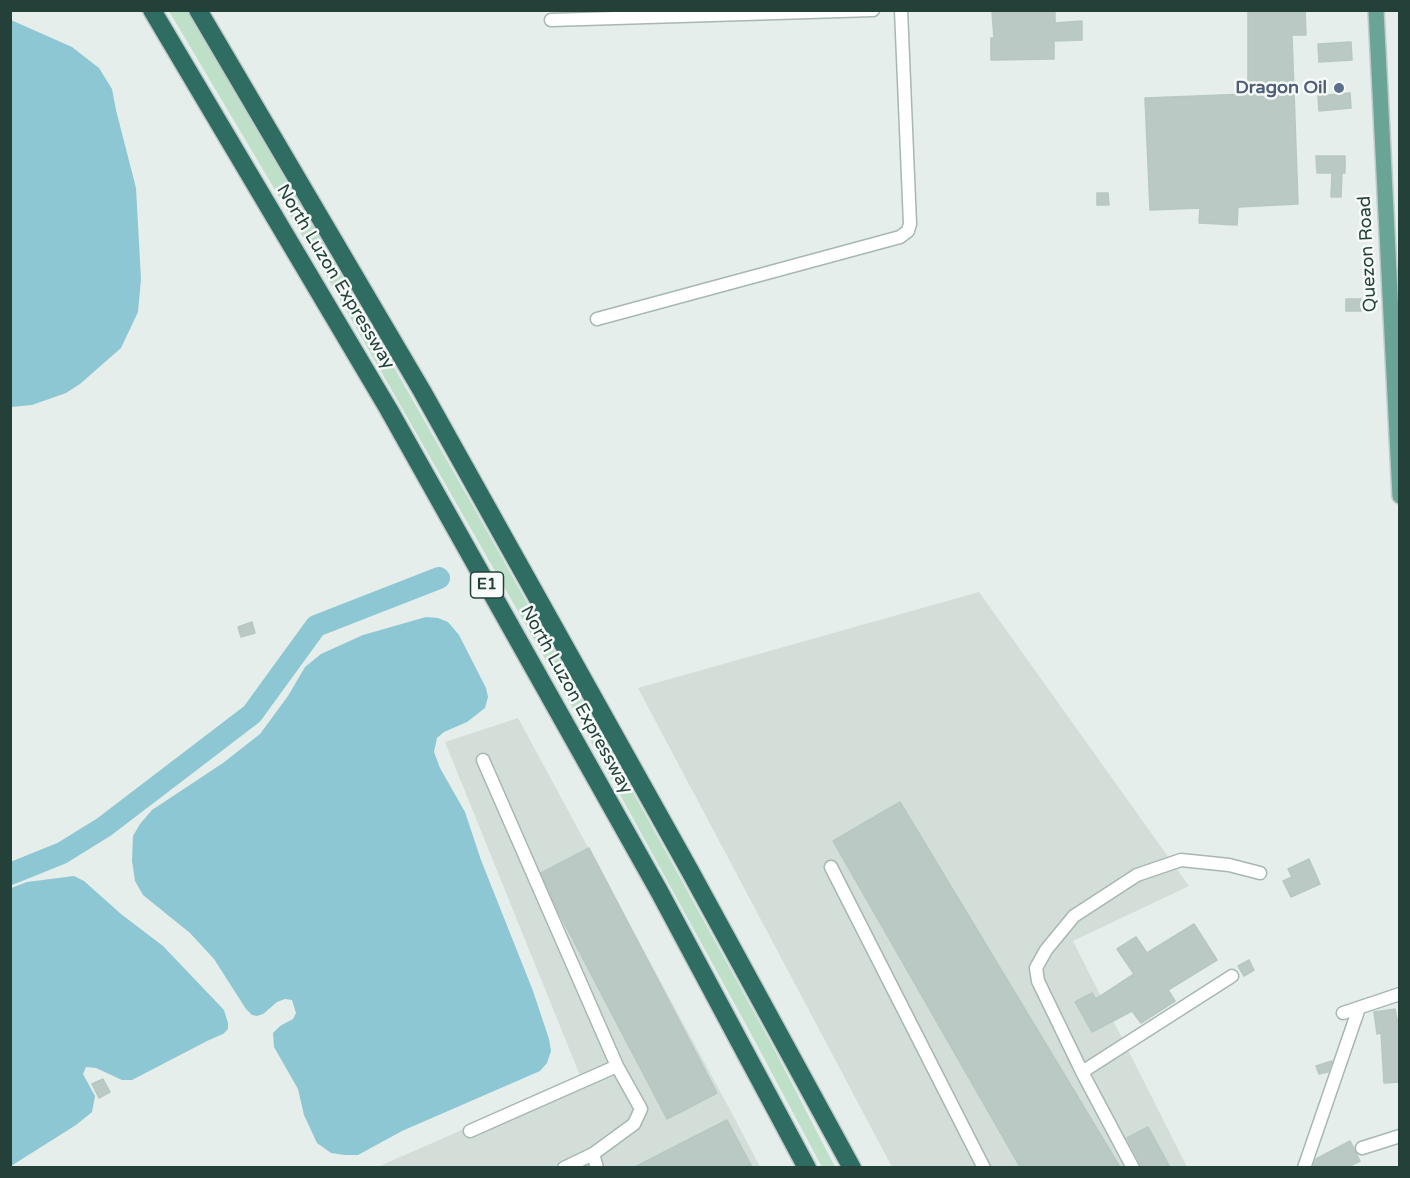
<!DOCTYPE html>
<style>
body{margin:0}
#map{position:relative;width:1410px;height:1178px;overflow:hidden;background:#e5eeea;font-family:"Varela Round",sans-serif}
canvas{display:block}
.frame{position:absolute;inset:0;border:12px solid #234139;pointer-events:none}
</style>
<div id="map">
<canvas width="1410" height="1178"></canvas>
<div class="frame"></div>
</div>
<script>
const context = document.querySelector('canvas').getContext('2d');
context.lineJoin = 'round';
function paint(path, color) { context.fillStyle = color; context.fill(path, 'evenodd'); }
const toPath = rows => new Path2D(rows.map(r => 'M' + r).join(''));
function stroke(path, color, width, dash) { context.strokeStyle = color; context.lineWidth = width; context.lineCap = dash ? 'butt' : 'round'; context.setLineDash(dash || []); context.stroke(path); }
function write(font, color, halo, rows, align = 'center') {
  context.font = font + ' "Varela Round",sans-serif'; context.lineWidth = 5; context.setLineDash([]); context.textBaseline = 'middle'; context.strokeStyle = halo; context.fillStyle = color; for (const [text, x, y, turn = 0] of rows) {
    context.save(); context.translate(x, y); context.rotate((+turn || 0) * Math.PI / 180); context.textAlign = isNaN(turn) ? turn : align; if (halo) context.strokeText(text, 0, 0); context.fillText(text, 0, 0); context.restore();
  }
}
paint(toPath([
 [979,592,1189,886,1073,941,1187,1167,892,1167,638,688],
 [518,718,735,1119,760,1167,375,1168,581,1078,445,742]
]), '#d3ded9');
paint(toPath([
 [169,11,187,11,338,269,473,506,644,812,771,1043,835,1167,822,1167,749,1030,555,676,338,296]
]), '#bedfc8');
paint(toPath([
 [11,20,72,47,99,68,112,89,116,110,136,188,141,279,138,312,121,348,80,384,66,393,32,405,11,407],
 [426,617,438,618,448,622,459,635,486,688,488,697,485,708,467,722,444,732,437,738,434,752,440,768,465,812,481,860,533,991,549,1039,551,1051,547,1063,540,1071,402,1131,358,1155,345,1155,331,1153,317,1143,304,1115,298,1089,274,1047,273,1033,280,1026,293,1019,296,1013,292,1000,285,999,277,1002,263,1014,257,1016,252,1015,246,1009,214,959,190,933,143,895,135,881,132,861,133,836,140,824,152,810,223,763,260,734,288,696,305,667,321,654,363,635],
 [74,876,84,881,121,914,163,946,224,1010,228,1023,228,1029,223,1034,207,1041,132,1080,122,1080,96,1068,86,1067,83,1074,95,1096,92,1112,76,1125,11,1166,11,888,27,882]
]), '#8dc7d3');
stroke(toPath([
 [10,874,62,853,104,827,252,714,316,626,439,578]
]), '#8dc7d3', 22);
const building = toPath([
 [1022,10,1055,10,1055,23,1082,21,1082,40,1054,41,1054,59,991,60,991,38,994,38,992,12,1022,10],
 [1248,10,1305,10,1306,35,1292,35,1298,204,1238,207,1237,225,1199,223,1200,208,1150,210,1145,98,1248,94,1248,10],
 [1351,42,1352,60,1319,62,1318,44,1351,42],
 [1350,93,1351,108,1319,111,1318,96,1350,93],
 [1316,156,1345,156,1345,173,1342,173,1341,197,1331,197,1332,173,1317,173,1316,156],
 [1097,193,1108,193,1109,205,1097,205,1097,193],
 [1346,299,1361,299,1361,311,1346,311,1346,299],
 [252,622,255,633,241,637,238,627,252,622],
 [900,802,1120,1167,1020,1167,833,841,900,802],
 [589,848,717,1093,667,1119,559,913,541,873,589,848],
 [1309,859,1320,884,1291,897,1283,881,1292,877,1288,869,1309,859],
 [1194,924,1217,960,1168,990,1175,1001,1141,1023,1132,1011,1092,1032,1075,1002,1092,993,1096,999,1134,974,1117,949,1136,937,1147,953,1194,924],
 [1249,960,1254,970,1244,976,1238,966,1249,960],
 [1395,1009,1400,1034,1400,1082,1384,1083,1381,1033,1377,1034,1374,1012,1395,1009],
 [1332,1061,1328,1072,1319,1074,1316,1066,1332,1061],
 [103,1079,110,1092,99,1098,92,1084,103,1079],
 [727,1120,752,1167,635,1167,668,1150,727,1120],
 [1148,1127,1170,1167,1142,1167,1127,1138,1148,1127],
 [1350,1141,1360,1161,1348,1167,1313,1167,1316,1159,1350,1141]
]);
paint(building, '#bac9c3');
stroke(building, '#b7c8c1', 1.5);
const minor = toPath([
 [551,20,873,10],
 [597,319,900,237,908,231,910,224,901,10],
 [483,760,617,1066,641,1109,634,1124,593,1154,597,1168],
 [831,867,984,1168],
 [1343,1013,1400,994],
 [1082,1072,1232,976],
 [470,1131,617,1066],
 [1362,1148,1400,1136],
 [564,1168,593,1154],
 [1133,1168,1082,1072,1038,981,1036,968,1046,950,1074,916,1137,875,1181,860,1229,865,1260,873],
 [1304,1168,1359,1008]
]);
const major = toPath([
 [1376,10,1400,496]
]);
const highway = toPath([
 [152,10,389,410,659,891,807,1168],
 [198,10,422,391,690,871,852,1168]
]);
stroke(minor, '#a7b7b1', 15);
stroke(major, '#c1cac8', 18);
stroke(highway, '#c1cac8', 21);
stroke(minor, '#fff', 12);
stroke(major, '#69a496', 15);
stroke(highway, '#2f6d62', 18);
for (const [x, y, r, color] of [
 [1339,88,6,"#5c6f8a"]
]) { const dot = new Path2D(); dot.arc(x, y, r, 0, 2 * Math.PI); context.fillStyle = color; context.fill(dot); stroke(dot, '#f6faf8', 2); }
for (const [x, y, w] of [
 [487,585,33]
]) { const box = new Path2D(); box.roundRect(x - w / 2, y - 13, w, 26, 4.5); context.fillStyle = '#f6faf8'; context.fill(box); stroke(box, '#234139', 1.5); }
write('bold 16px', '#234139', null, [
 ["E1",487,585]
]);
write('bold 18px', '#4e5e75', '#f6faf8', [
 ["Dragon Oil",1327,88]
], 'right');
write('18px', '#234139', '#f6faf8', [
 ["Quezon Road",1368,254,-93],
 ["North Luzon Expressway",335,277,59],
 ["North Luzon Expressway",576,700,61]
]);
</script>
